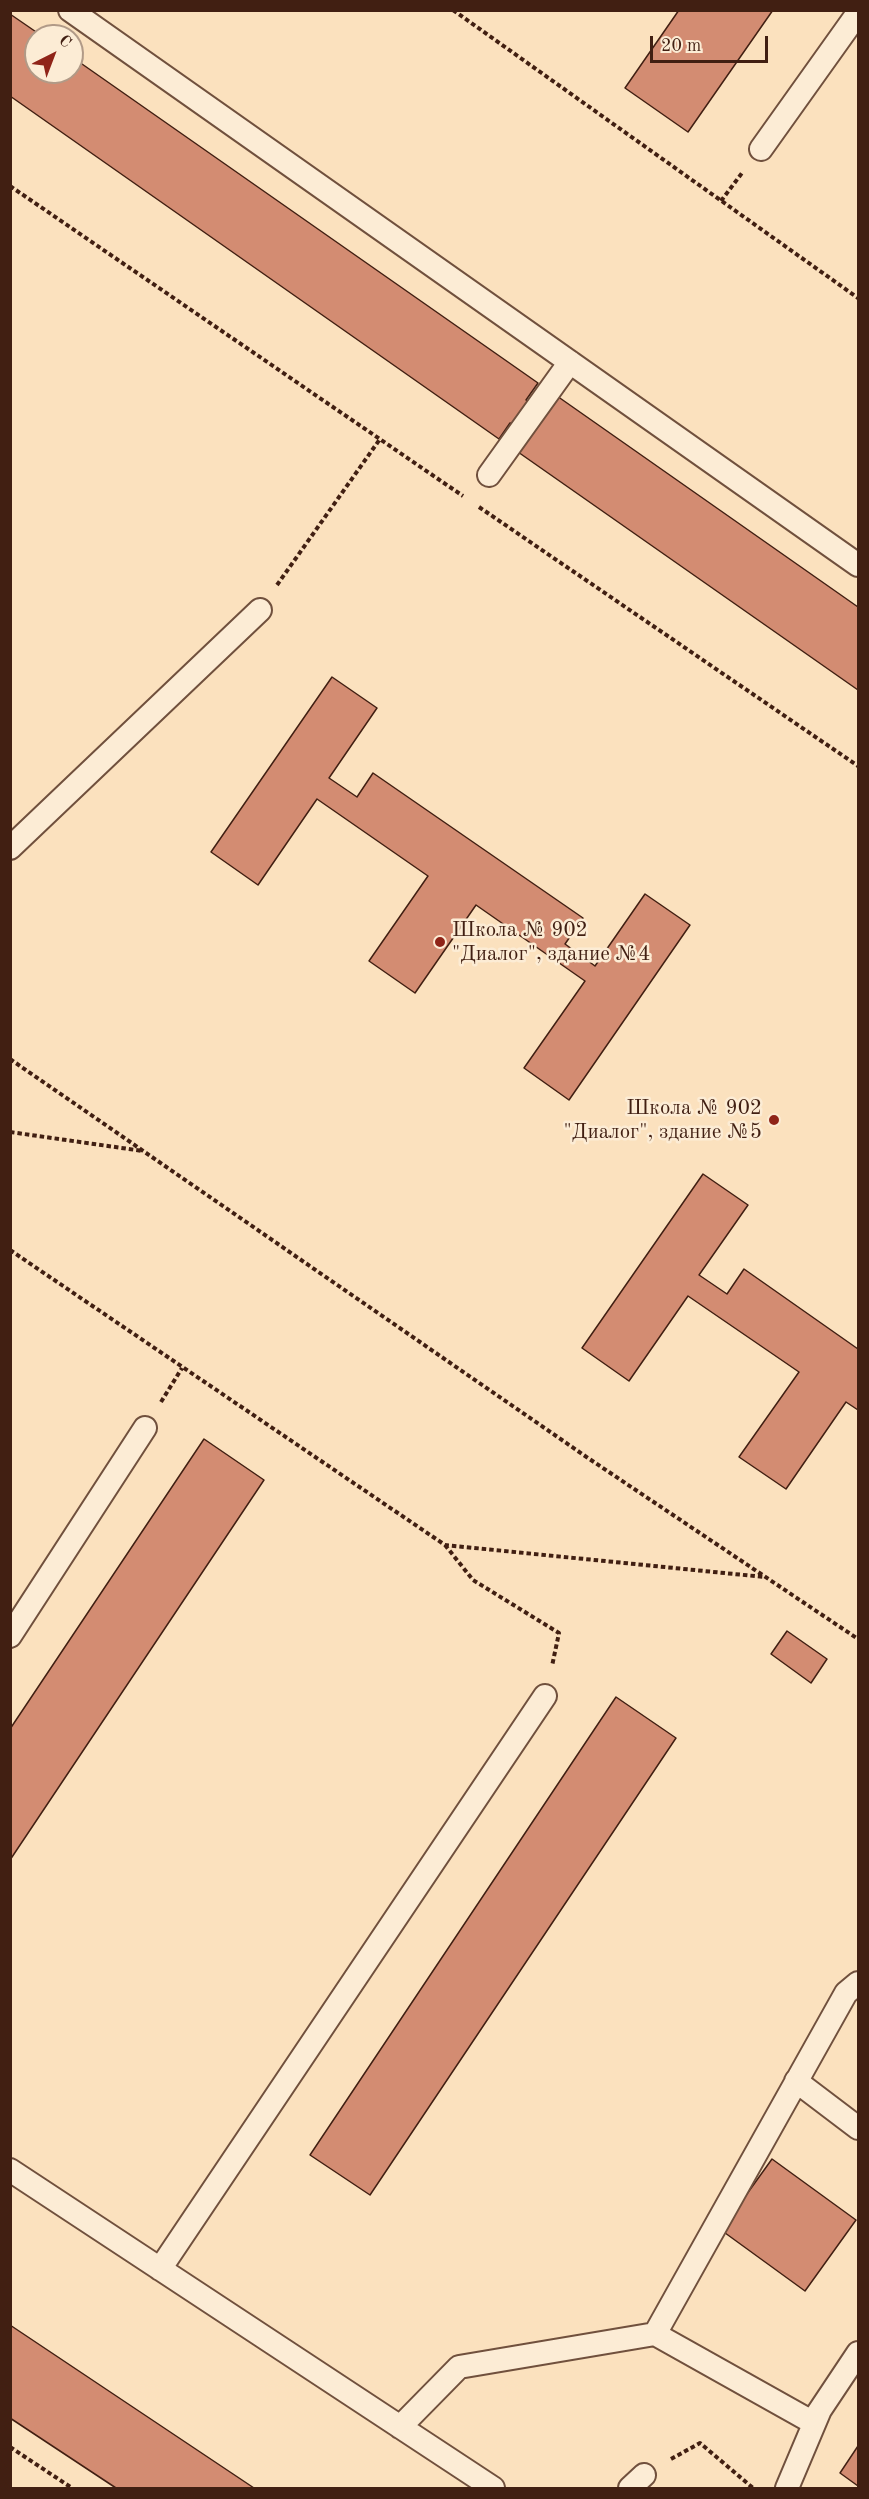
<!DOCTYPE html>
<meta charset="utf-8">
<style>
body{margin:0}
#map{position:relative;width:869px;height:2499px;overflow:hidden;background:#fbe1be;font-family:"Old Standard TT",serif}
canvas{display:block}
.frame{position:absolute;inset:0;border:12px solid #411f12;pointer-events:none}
.north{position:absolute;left:24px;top:24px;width:60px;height:60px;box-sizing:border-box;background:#fcecd5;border:2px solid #b19a87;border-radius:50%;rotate:42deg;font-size:16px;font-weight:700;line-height:24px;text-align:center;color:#411f12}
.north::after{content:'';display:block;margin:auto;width:21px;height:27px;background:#8f2418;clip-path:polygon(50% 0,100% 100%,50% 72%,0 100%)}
.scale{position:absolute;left:650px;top:36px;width:118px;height:27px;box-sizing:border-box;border:3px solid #411f12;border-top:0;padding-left:8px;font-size:18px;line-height:21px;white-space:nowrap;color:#411f12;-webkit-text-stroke:4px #fcecd5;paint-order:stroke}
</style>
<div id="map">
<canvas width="869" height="2499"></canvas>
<div class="frame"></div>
<div class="north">С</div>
<div class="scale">20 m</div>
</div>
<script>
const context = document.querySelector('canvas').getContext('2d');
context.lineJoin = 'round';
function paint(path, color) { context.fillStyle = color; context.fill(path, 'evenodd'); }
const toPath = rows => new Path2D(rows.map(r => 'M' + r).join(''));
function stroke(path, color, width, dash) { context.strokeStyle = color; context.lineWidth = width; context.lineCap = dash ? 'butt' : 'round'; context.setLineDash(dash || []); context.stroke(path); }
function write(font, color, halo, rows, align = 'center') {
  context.font = font + ' "Old Standard TT",serif'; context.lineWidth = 5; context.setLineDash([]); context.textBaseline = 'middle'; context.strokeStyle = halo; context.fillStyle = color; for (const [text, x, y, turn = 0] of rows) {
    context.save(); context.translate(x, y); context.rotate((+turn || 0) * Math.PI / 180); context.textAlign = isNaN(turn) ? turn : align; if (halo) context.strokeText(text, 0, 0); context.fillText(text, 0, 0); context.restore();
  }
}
const building = toPath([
 [679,10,773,10,688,132,625,88,679,10],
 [10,14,42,36,36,36,36,72,72,72,72,57,538,383,526,400,535,407,520,429,510,423,499,439,10,96,10,14],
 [557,396,858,607,858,690,518,452,557,396],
 [332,677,377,708,329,778,357,797,373,773,583,918,565,944,595,966,645,894,690,925,569,1100,524,1068,585,981,476,905,415,993,369,961,428,876,317,799,258,885,211,852,332,677],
 [703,1174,748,1205,699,1275,727,1294,744,1269,858,1349,858,1410,846,1402,786,1489,739,1457,799,1372,688,1296,629,1381,582,1348,703,1174],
 [204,1439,264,1480,10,1860,10,1729,204,1439],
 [787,1631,827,1659,811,1683,771,1654,787,1631],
 [616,1697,676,1738,370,2195,310,2155,616,1697],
 [772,2159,856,2220,805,2291,721,2230,772,2159],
 [10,2325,254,2488,116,2488,10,2418,10,2325],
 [858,2446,858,2486,840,2473,858,2446]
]);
paint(building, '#d38c72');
stroke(building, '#411f12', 1.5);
const lane = toPath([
 [70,10,858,565],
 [761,149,858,13],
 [489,475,570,362],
 [10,848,260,610],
 [10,1636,145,1428],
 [796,2081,858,2128],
 [10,2170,493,2488],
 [160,2269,545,1696],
 [655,2334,846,1993,858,1983],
 [400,2427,459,2367,655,2334,812,2422,858,2353],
 [630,2488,644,2475],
 [787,2488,820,2410]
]);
stroke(lane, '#70503d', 26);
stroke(toPath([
 [453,10,858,298],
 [10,186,463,496],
 [721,201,742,173],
 [479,507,858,766],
 [277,585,380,439],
 [10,1059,588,1458,858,1639],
 [10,1132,143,1151],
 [10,1250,445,1545,764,1577],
 [161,1402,182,1368],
 [445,1545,473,1580,559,1633,552,1666],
 [10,2447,72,2488],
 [671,2459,700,2443,753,2488]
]), '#411f12', 4, [4.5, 3]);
stroke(lane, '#fcecd5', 22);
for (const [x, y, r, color] of [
 [440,942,6,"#8f2418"],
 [774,1120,6,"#8f2418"]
]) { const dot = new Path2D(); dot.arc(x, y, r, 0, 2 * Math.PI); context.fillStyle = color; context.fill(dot); stroke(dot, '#fcecd5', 2); }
write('21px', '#411f12', '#fcecd5', [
 ["Школа № 902",452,930],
 ["\"Диалог\", здание №4",452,954],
 ["Школа № 902",762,1108,"right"],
 ["\"Диалог\", здание №5",762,1132,"right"]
], 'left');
</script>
